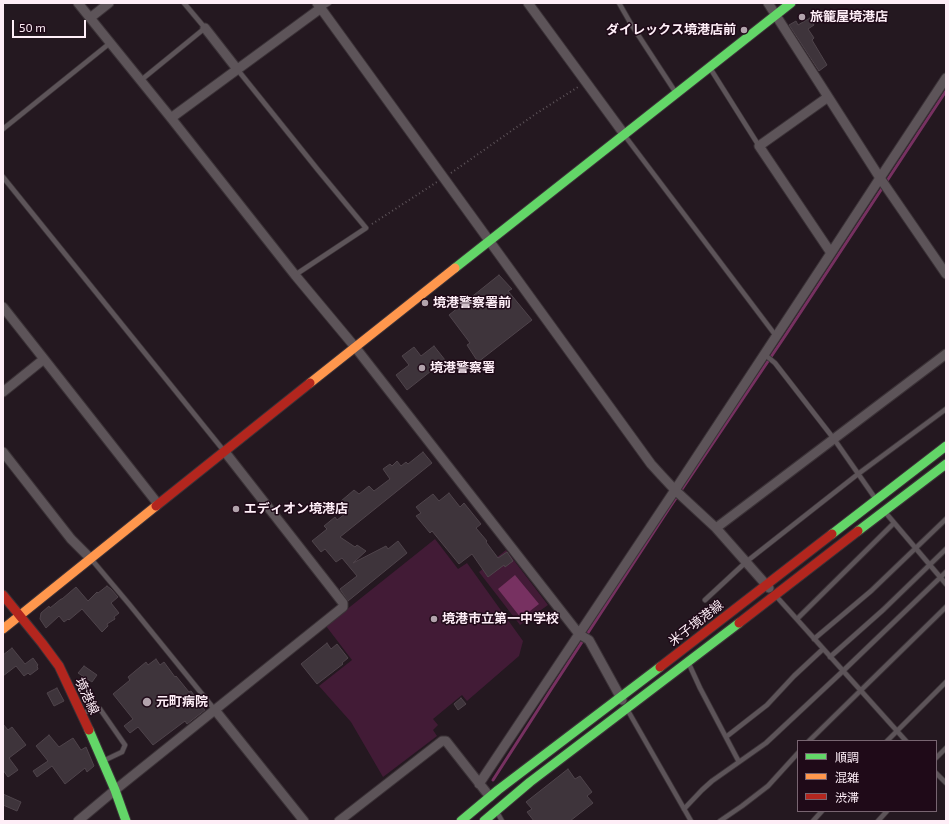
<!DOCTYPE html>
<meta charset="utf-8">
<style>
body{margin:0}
#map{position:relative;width:949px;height:824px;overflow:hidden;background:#241820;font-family:"Exo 2","Noto Sans JP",sans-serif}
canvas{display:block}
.frame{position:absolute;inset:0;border:4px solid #feeef7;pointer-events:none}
.legend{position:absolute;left:797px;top:740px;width:140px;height:72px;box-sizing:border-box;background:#1f0a18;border:1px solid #786571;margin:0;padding:5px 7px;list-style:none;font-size:12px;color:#feeef7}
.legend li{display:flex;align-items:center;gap:8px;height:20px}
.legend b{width:20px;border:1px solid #786571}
.scale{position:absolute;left:12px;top:20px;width:74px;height:18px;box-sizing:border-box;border:2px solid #feeef7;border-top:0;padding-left:5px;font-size:12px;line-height:14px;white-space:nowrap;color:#feeef7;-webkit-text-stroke:3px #1f0a18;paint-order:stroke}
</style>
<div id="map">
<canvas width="949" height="824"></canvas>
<div class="frame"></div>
<ul class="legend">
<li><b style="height:5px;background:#63d668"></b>順調</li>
<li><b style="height:5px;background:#ff974d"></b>混雑</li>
<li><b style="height:5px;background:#b3261e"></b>渋滞</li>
</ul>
<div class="scale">50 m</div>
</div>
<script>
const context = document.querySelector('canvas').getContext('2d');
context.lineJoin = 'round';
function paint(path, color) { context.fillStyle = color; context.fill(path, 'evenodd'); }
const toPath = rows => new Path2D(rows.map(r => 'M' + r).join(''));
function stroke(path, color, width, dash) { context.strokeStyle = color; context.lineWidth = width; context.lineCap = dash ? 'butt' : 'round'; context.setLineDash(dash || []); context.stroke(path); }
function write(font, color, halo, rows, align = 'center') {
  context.font = font + ' "Exo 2","Noto Sans JP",sans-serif'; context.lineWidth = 3; context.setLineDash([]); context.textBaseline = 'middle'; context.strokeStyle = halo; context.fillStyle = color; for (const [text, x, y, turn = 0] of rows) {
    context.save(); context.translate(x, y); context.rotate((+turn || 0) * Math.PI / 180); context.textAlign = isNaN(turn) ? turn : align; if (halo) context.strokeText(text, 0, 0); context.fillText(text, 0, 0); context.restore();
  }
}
paint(toPath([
 [435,539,458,569,467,563,523,641,519,656,467,701,462,695,433,719,438,725,433,730,437,736,383,777,351,722,319,686,352,660,326,626],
 [506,550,548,605,520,625,479,572]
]), '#421b36');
paint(toPath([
 [515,575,539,604,521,618,498,589]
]), '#773161');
stroke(toPath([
 [493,780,552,688,668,510,785,336,946,91]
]), '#773161', 3);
const building = toPath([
 [810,18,814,25,808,29,814,38,812,40,827,65,819,71,789,25,796,21,798,25,810,18],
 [499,275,512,289,508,291,532,320,478,362,467,345,470,343,449,315,499,275],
 [434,346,445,360,407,390,396,375,409,365,402,356,414,347,421,356,434,346],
 [423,452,432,463,340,537,355,547,357,545,366,551,353,563,386,546,388,549,398,541,407,553,348,601,340,589,357,576,342,558,336,562,325,549,321,552,312,541,327,529,324,526,335,517,337,520,349,511,341,501,354,490,359,494,369,486,374,491,390,479,383,469,390,464,392,466,397,461,401,466,406,462,408,464,423,452],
 [449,493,460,507,464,503,481,524,476,528,487,541,486,542,498,558,507,552,513,561,505,567,504,565,488,577,472,554,459,564,432,531,430,533,416,516,421,513,416,507,433,494,439,501,449,493],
 [107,586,111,589,118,597,111,603,119,613,114,617,115,619,107,624,108,626,102,632,82,609,69,620,68,619,64,622,59,616,46,628,40,619,41,613,49,606,50,608,61,599,62,599,76,587,88,601,97,592,98,593,107,586],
 [327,643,331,649,337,644,348,658,342,663,343,664,317,684,301,664,327,643],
 [12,648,25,664,33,658,38,665,37,666,38,669,30,675,28,673,24,676,16,666,3,676,3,655,12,648],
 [156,659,160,665,164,662,175,677,176,676,189,692,191,691,205,710,187,724,185,721,153,745,138,727,130,733,124,726,133,719,113,694,130,680,128,677,146,662,148,665,156,659],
 [84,666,97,675,92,682,78,673,84,666],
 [57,688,64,701,54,706,47,693,57,688],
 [461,698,466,704,458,710,454,704,461,698],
 [3,724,8,730,12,727,26,745,9,758,18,770,8,777,3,770,3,724],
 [49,735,59,747,73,738,81,750,86,747,94,766,87,772,85,768,65,784,52,766,37,777,33,771,48,761,36,746,49,735],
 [568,769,575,779,580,776,592,792,587,796,593,803,570,821,534,821,527,812,532,809,526,802,568,769],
 [3,794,21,802,17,811,3,805,3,794]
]);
paint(building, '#3e343b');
stroke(building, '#4f444b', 1);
const lane = toPath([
 [619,3,631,24,676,93],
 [321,8,329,3],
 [710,68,759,146],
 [237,69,318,170,366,228,295,275],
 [140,81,205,28,184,3],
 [3,129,110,43],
 [625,136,776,336],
 [3,177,224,451],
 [764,354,775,363,834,439,875,498],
 [885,512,946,584],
 [92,560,129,604,215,710],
 [776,596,906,741],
 [705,600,746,562,858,474,946,409],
 [797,619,894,523],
 [814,639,871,591,946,519],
 [830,657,883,610,946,549],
 [689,664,700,688,739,762],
 [627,709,691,821],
 [83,713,96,708,100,709,125,745,122,752,103,761],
 [726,737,767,705,794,676,823,649],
 [809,741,946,607],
 [887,741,946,682],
 [936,758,946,748],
 [936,773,946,783],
 [684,809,702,790,712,781,766,743,843,671,946,572],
 [497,812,502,821],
 [720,821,742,806,768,786,798,753],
 [813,821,822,811],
 [878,821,887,811]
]);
const street = toPath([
 [78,3,171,118,295,275,355,347,579,634,589,640,622,700],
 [317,3,651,464,661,475,675,490,716,528,769,588],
 [528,3,624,134],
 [768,3,880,178,946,274],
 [90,18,109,3],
 [205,28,237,69],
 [828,97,759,146,831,253],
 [171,118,321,8],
 [3,307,44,359],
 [3,392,44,359,158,504],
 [3,452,71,539,91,559],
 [716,528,946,354],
 [215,710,304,821],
 [479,784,675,490,831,253,880,178,946,78],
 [78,821,115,790,343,607,343,603,225,452],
 [339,821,442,741,446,741,490,797]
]);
const fast = toPath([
 [455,268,791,3],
 [858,531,946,464],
 [832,534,946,446],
 [89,730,115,790,126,821],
 [461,821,498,790,660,667],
 [484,821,530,782,739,623]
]);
const slow = toPath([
 [310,383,455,268],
 [3,629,156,506]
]);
const jam = toPath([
 [156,506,310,383],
 [3,595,42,643,59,666,89,730],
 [739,623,858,531],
 [660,667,832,534]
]);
stroke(lane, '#3b3237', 6);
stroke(street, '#3b3237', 11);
stroke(fast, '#3b3237', 11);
stroke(slow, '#3b3237', 11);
stroke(jam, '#3b3237', 11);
stroke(toPath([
 [451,173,537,113,578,87],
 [372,224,437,182]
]), '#5e545a', 2, [1, 3]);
stroke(lane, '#5d5459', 4.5);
stroke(street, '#5d5459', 9);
stroke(fast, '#63d668', 9);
stroke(slow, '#ff974d', 9);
stroke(jam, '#b3261e', 9);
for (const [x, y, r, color] of [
 [802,17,4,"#b2a3ac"],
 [744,30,4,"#b2a3ac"],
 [425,303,4,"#b2a3ac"],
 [422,368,4,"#b2a3ac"],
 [236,509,4,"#b2a3ac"],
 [434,619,4,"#b2a3ac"],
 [147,702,5,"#b2a3ac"]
]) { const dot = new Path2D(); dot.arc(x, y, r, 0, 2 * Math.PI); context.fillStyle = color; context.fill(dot); stroke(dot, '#1f0a18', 1.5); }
write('bold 13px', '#feeef7', '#1f0a18', [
 ["旅籠屋境港店",810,17],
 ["ダイレックス境港店前",736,30,"right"],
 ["境港警察署前",433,303],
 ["境港警察署",430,368],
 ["エディオン境港店",244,509],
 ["境港市立第一中学校",442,619],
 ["元町病院",156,702]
], 'left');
write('13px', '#feeef7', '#1f0a18', [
 ["米子境港線",696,623,-38],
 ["境港線",87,696,65]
]);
</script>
